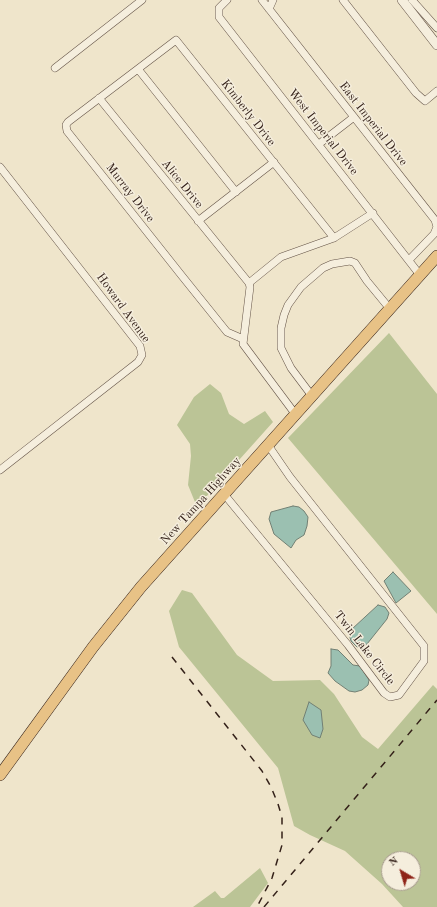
<!DOCTYPE html>
<style>
body{margin:0}
#map{position:relative;width:437px;height:907px;overflow:hidden;background:#efe5cb;font-family:"Old Standard TT",serif}
canvas{display:block}
.north{position:absolute;left:381px;top:851px;width:40px;height:40px;box-sizing:border-box;background:#f5eedd;border:1px solid #a89c8f;border-radius:50%;rotate:322deg;font-size:11px;font-weight:700;line-height:16px;text-align:center;color:#342119}
.north::after{content:'';display:block;margin:auto;width:14px;height:18px;background:#8f2418;clip-path:polygon(50% 0,100% 100%,50% 72%,0 100%)}
</style>
<div id="map">
<canvas width="437" height="907"></canvas>
<div class="north">N</div>
</div>
<script>
const context = document.querySelector('canvas').getContext('2d');
context.lineJoin = 'round';
function paint(path, color) { context.fillStyle = color; context.fill(path, 'evenodd'); }
const toPath = rows => new Path2D(rows.map(r => 'M' + r).join(''));
function stroke(path, color, width, dash) { context.strokeStyle = color; context.lineWidth = width; context.lineCap = dash ? 'butt' : 'round'; context.setLineDash(dash || []); context.stroke(path); }
function write(font, color, halo, rows, align = 'center') {
  context.font = font + ' "Old Standard TT",serif'; context.lineWidth = 3; context.setLineDash([]); context.textBaseline = 'middle'; context.strokeStyle = halo; context.fillStyle = color; for (const [text, x, y, turn = 0] of rows) {
    context.save(); context.translate(x, y); context.rotate((+turn || 0) * Math.PI / 180); context.textAlign = isNaN(turn) ? turn : align; if (halo) context.strokeText(text, 0, 0); context.fillText(text, 0, 0); context.restore();
  }
}
paint(toPath([
 [389,333,437,394,437,614,288,438],
 [210,384,221,393,229,414,244,424,265,411,273,422,197,507,188,485,191,456,190,444,177,425,194,397],
 [182,590,192,593,237,655,273,681,320,680,334,694,362,737,378,749,433,685,437,689,437,907,403,907,382,884,345,851,310,835,294,826,278,768,179,647,169,611],
 [389,859,413,859,413,883,389,883],
 [260,868,268,883,250,907,193,907,215,891,221,898,224,898]
]), '#bbc496');
const water = toPath([
 [293,506,299,507,304,511,308,517,307,526,304,535,296,540,291,548,274,534,269,519,271,512,293,506],
 [393,572,411,591,396,603,384,581,393,572],
 [378,605,385,607,389,613,387,619,367,644,361,647,357,647,351,641,349,634,352,629,378,605],
 [331,649,338,650,353,665,360,666,369,680,368,685,362,690,355,692,349,691,335,681,328,673,331,666,331,649],
 [309,702,321,710,323,729,320,738,312,735,303,720,309,702]
]);
paint(water, '#9bc0b1');
stroke(water, '#728074', 1);
const minor = toPath([
 [227,0,219,8,219,17,420,275],
 [262,0,435,220,437,227,434,234,409,260],
 [343,0,416,93,425,101,437,91],
 [412,0,437,28],
 [269,9,273,0],
 [55,68,142,0],
 [138,69,236,192],
 [99,98,249,283],
 [319,144,354,117],
 [0,167,140,346,142,355,138,362,0,470],
 [198,221,274,162],
 [249,283,250,287,243,344,296,415],
 [249,283,281,257,334,238,373,213],
 [243,339,227,332,182,276,67,131,66,125,68,122,176,40,334,238],
 [312,396,291,368,281,348,281,328,284,315,288,305,301,287,323,268,332,264,350,261,355,263,367,281,390,309],
 [224,494,348,645,384,693,390,697,399,695,424,661,424,646,290,477,268,445]
]);
const tertiary = toPath([
 [402,0,437,45]
]);
const primary = toPath([
 [0,775,93,647,141,587,437,256]
]);
stroke(minor, '#635246', 8);
stroke(tertiary, '#635246', 10);
stroke(primary, '#342119', 12);
stroke(minor, '#f5eedd', 7);
stroke(tertiary, '#f5eedd', 9);
stroke(primary, '#e8c286', 11);
stroke(toPath([
 [172,657,262,771,271,787,278,804,282,817,282,845,272,878,257,907],
 [264,907,437,700]
]), '#342119', 1.5, [7, 7]);
write('12px', '#342119', '#f5eedd', [
 ["Kimberly Drive",248,113,52],
 ["East Imperial Drive",373,124,52],
 ["West Imperial Drive",323,132,52],
 ["Alice Drive",182,184,51],
 ["Murray Drive",130,193,52],
 ["Howard Avenue",123,308,54],
 ["New Tampa Highway",201,501,-48],
 ["Twin Lake Circle",364,648,52]
]);
</script>
